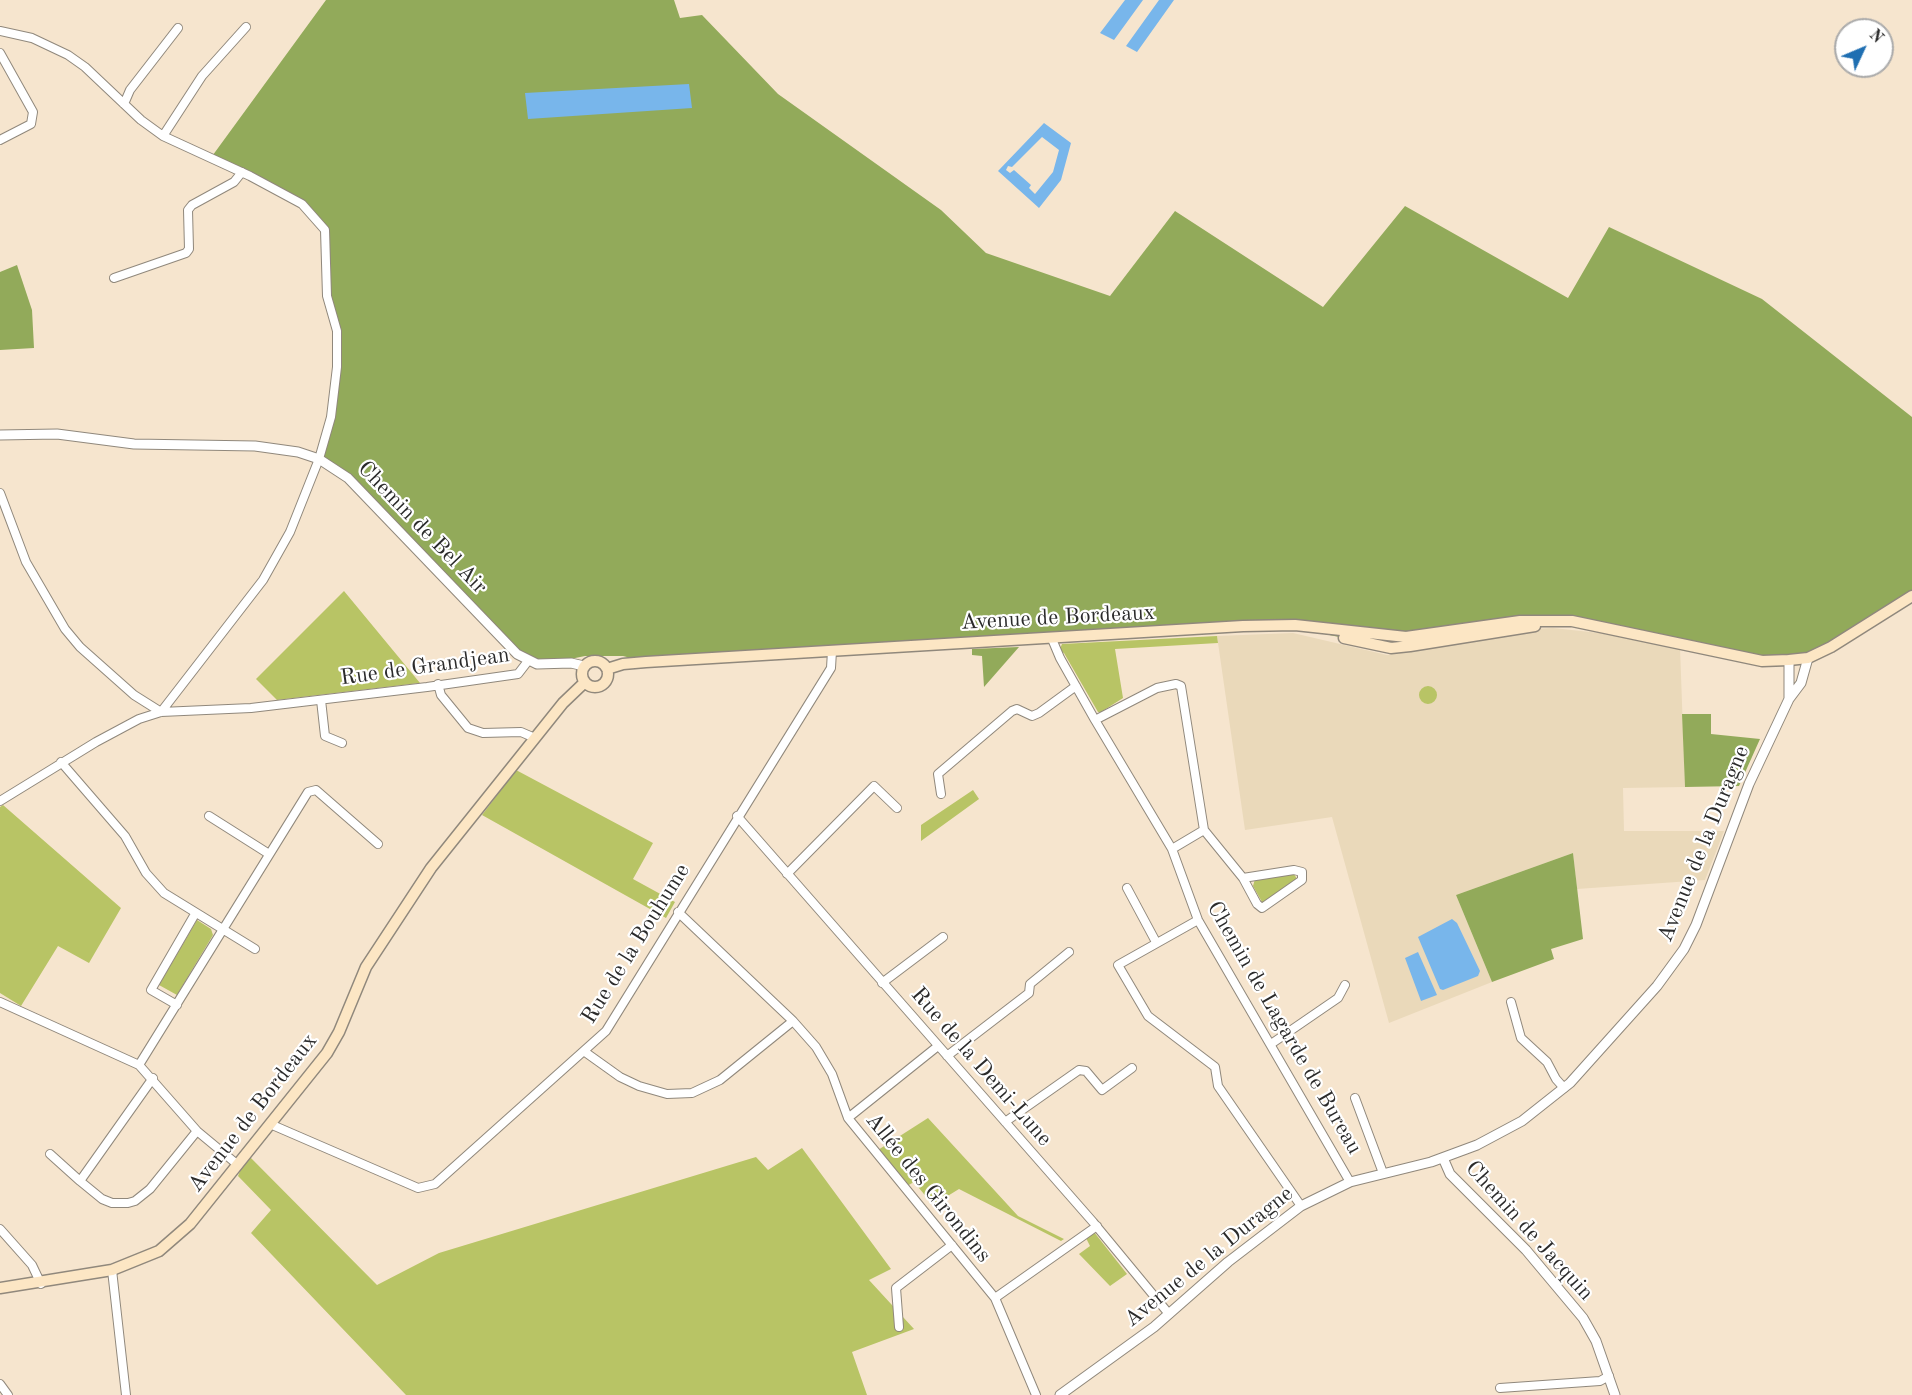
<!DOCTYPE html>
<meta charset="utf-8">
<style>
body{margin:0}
#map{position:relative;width:1912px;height:1395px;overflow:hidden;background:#f6e5ce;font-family:"Old Standard TT",serif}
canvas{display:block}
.north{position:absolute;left:1834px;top:18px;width:60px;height:60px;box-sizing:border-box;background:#fff;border:2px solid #aaa;border-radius:50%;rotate:46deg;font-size:16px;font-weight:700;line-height:24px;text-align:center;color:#2b2b2b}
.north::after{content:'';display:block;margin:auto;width:21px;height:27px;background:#1f6fb2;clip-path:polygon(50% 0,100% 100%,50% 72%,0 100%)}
</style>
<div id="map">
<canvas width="1912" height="1395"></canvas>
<div class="north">N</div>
</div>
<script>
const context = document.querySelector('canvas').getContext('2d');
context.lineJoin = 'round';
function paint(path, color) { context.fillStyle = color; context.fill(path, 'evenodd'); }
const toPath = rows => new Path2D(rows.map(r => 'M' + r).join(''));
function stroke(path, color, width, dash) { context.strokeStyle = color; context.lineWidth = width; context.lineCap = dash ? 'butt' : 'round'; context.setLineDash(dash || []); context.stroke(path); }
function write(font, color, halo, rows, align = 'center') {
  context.font = font + ' "Old Standard TT",serif'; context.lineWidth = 4.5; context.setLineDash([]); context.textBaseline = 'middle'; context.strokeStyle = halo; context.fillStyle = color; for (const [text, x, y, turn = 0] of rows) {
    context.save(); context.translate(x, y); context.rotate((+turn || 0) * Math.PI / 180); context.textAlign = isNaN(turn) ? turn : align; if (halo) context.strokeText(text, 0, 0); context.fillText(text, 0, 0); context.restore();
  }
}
paint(toPath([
 [1553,628,1609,634,1680,647,1685,787,1623,788,1624,831,1724,831,1705,880,1577,889,1573,853,1456,895,1492,982,1389,1023,1332,817,1245,830,1217,636,1293,633,1387,655,1511,630]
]), '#ead9ba');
paint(toPath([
 [344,591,420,683,277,700,256,679],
 [1217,636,1218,643,1115,649,1123,698,1101,712,1098,712,1064,653,1059,651,1062,644],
 '1419 695a9 9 0 1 1 18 0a9 9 0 1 1-18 0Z',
 [516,770,653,843,633,879,675,902,666,918,482,815],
 [973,790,979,799,921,841,921,825],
 [3,805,121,908,89,963,58,946,21,1006,0,993,0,807],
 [1294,874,1297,879,1267,902,1262,902,1253,886,1255,879],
 [197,920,211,929,213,935,177,995,159,985],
 [928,1118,1018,1216,1064,1239,1061,1241,959,1189,933,1205,914,1182,907,1186,878,1150],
 [802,1148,891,1269,869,1280,914,1329,852,1352,867,1395,406,1395,251,1233,271,1210,238,1176,247,1154,377,1285,439,1253,756,1157,768,1170],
 [1094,1232,1127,1274,1110,1286,1079,1254,1090,1246,1086,1238]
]), '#b8c465');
paint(toPath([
 [326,0,674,0,680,18,702,15,778,94,941,210,986,253,1110,296,1175,211,1323,307,1405,206,1568,298,1609,227,1762,299,1912,417,1912,596,1816,654,1762,661,1606,626,1550,624,1391,648,1320,633,1272,627,646,662,623,656,585,656,546,664,528,661,348,478,319,459,331,417,337,331,327,296,325,230,302,204,210,159],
 [17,265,32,310,34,348,0,350,0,272],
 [1019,647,984,687,982,656,972,655,972,649],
 [1682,714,1711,714,1711,734,1760,739,1739,786,1685,787],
 [1573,853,1583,939,1551,949,1554,959,1492,982,1456,895]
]), '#92aa5a');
paint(toPath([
 [1125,0,1143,0,1114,40,1100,33],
 [1159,0,1174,0,1137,52,1126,46],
 [689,84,692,108,528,119,525,93],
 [1044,123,1071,143,1061,180,1039,208,998,171],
 [1042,137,1059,150,1053,172,1035,194,1029,188,1031,185,1014,170,1010,173,1006,170,1008,166,1012,167],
 [1452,919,1457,923,1480,971,1478,976,1443,990,1440,989,1418,937],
 [1418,952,1437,995,1421,1001,1405,958]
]), '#78b6eb');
const minor = toPath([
 [0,31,32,38,68,55,85,67,141,120,163,136,250,176,302,204,325,230,327,296,337,331,337,367,331,417,319,459,290,532,263,580,161,712],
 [0,53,33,112,31,124,0,140],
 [124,104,130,90,178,28],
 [163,136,202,76,246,27],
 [114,278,186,253,189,249,188,210,192,205,234,182,242,172],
 [0,493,26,562,65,629,80,647,134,695,161,712],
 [1052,639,1060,658,1095,720,1172,849,1198,920,1350,1182],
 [438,684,441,695,468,728,483,733,521,732,535,738],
 [321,700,325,736,342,743],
 [1095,720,1157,688,1176,684,1181,686,1204,830,1172,849],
 [61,762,125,836,146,873,164,893,255,949],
 [941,794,938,774,1012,711,1017,709,1032,716,1039,713,1076,686],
 [0,801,96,742,139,719,161,712,251,708,427,687,518,674,528,661],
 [209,816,269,854],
 [737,816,1093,1222,1169,1314],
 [1204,830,1243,878,1257,904,1262,908,1302,880,1302,872,1294,870,1243,878],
 [787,874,874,786,897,808],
 [1127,888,1156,942],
 [678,912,793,1021,816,1047,832,1074,848,1118,995,1298,1036,1395],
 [1198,920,1118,965,1148,1016,1215,1067,1218,1086,1301,1206],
 [882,983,943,937],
 [0,1002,139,1065,197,1131,238,1165],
 [1511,1002,1521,1038,1547,1062,1556,1079,1564,1088],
 [177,1005,151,990,195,914],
 [1271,1044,1338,998,1345,985],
 [585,1052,620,1077,639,1086,667,1094,692,1093,720,1080,793,1021],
 [947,1056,1029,993,1030,984,1069,952],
 [139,1065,308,792,316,790,378,844],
 [153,1078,80,1181,102,1199,112,1203,128,1203,135,1201,150,1189,197,1131],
 [1355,1098,1383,1173],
 [848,1118,938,1046],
 [1005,1122,1079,1070,1086,1071,1102,1090,1132,1068],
 [270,1124,418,1188,435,1184,606,1031,831,668,832,651],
 [50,1154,80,1181],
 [0,1229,32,1265,41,1284],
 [112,1270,126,1395],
 [995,1298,1097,1226],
 [899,1327,896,1288,952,1245],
 [0,1384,8,1395],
 [1500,1388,1600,1381,1609,1376]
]);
const tertiary = toPath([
 [0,435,57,434,134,444,255,446,298,452,319,459,348,478,517,654,537,664,571,663,584,666],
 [1789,699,1801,683,1808,658],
 [1443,1158,1450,1174,1526,1250,1583,1318,1596,1341,1615,1395],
 [1060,1395,1154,1327,1228,1262,1301,1206,1350,1182,1431,1162,1477,1145,1522,1121,1570,1083,1657,986,1684,949,1696,925,1749,784,1789,699,1789,660]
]);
const secondary = toPath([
 [1344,638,1391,648,1410,646,1535,626],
 '582 674a13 13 0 1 1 26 0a13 13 0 1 1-26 0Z',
 [607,669,623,664,646,662,1243,626,1295,625,1406,637,1520,621,1572,621,1762,661,1789,660,1808,658,1831,647,1912,596],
 [0,1288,112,1270,159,1251,190,1224,327,1053,339,1032,366,967,431,868,563,703,585,682]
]);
stroke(minor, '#90887c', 10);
stroke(tertiary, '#90887c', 11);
stroke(secondary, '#90887c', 13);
stroke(minor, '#fff', 8);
stroke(tertiary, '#fff', 9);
stroke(secondary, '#fce6c4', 10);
write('22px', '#2b2b2b', '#fff', [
 ["Chemin de Bel Air",422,528,46],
 ["Avenue de Bordeaux",1058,618,-3],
 ["Rue de Grandjean",425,667,-8],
 ["Avenue de la Duragne",1704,844,-68],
 ["Rue de la Bouhume",636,944,-58],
 ["Chemin de Lagarde de Bureau",1284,1028,60],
 ["Rue de la Demi-Lune",981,1067,49],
 ["Avenue de Bordeaux",253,1113,-52],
 ["Allée des Girondins",928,1188,51],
 ["Chemin de Jacquin",1529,1231,48],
 ["Avenue de la Duragne",1209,1257,-39]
]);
</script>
